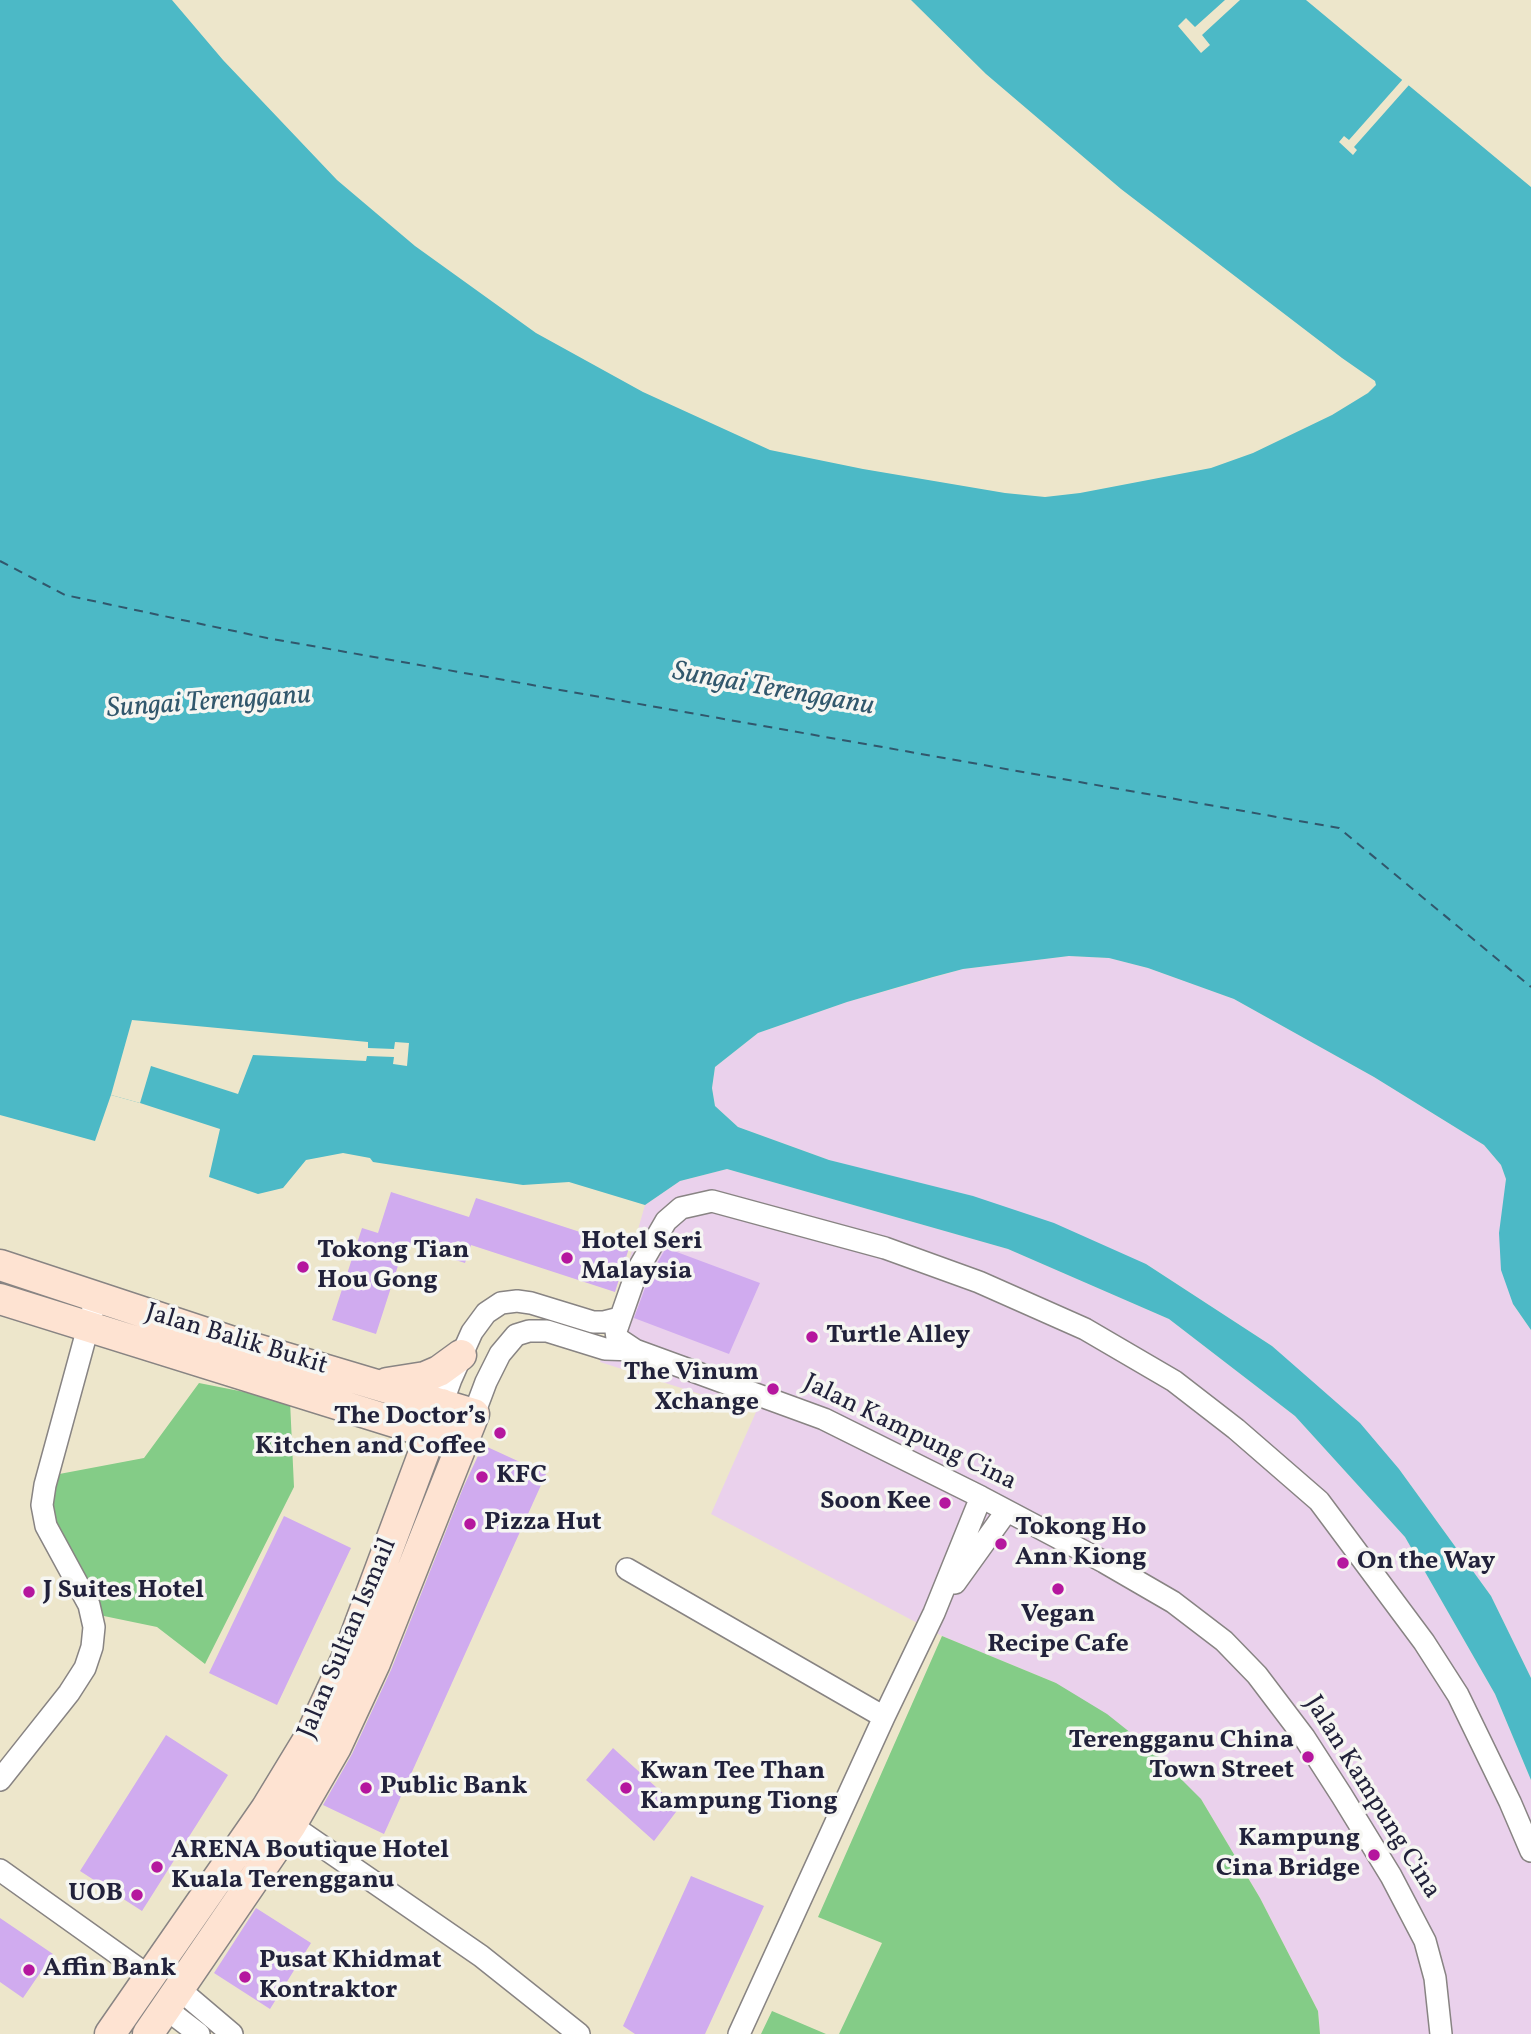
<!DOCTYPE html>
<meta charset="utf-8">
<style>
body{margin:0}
canvas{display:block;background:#ede6cb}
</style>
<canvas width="1531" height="2034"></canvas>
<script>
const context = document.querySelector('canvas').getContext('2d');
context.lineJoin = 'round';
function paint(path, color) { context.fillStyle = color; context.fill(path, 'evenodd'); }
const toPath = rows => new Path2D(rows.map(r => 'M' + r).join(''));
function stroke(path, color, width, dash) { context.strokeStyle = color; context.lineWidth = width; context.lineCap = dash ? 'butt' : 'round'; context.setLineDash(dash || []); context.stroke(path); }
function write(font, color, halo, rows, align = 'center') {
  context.font = font + ' Vollkorn,serif'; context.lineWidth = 7; context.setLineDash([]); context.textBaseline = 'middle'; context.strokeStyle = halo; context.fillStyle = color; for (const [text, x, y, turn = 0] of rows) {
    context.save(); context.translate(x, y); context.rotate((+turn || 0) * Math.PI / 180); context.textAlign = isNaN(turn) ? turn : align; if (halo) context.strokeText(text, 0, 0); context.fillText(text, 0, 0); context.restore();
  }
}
paint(toPath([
 [1069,956,1109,958,1148,968,1234,999,1374,1077,1484,1145,1501,1165,1506,1179,1504,1204,1513,1304,1531,1330,1531,1678,1491,1596,1399,1469,1272,1346,1146,1264,829,1160,738,1127,715,1106,712,1088,715,1067,758,1033,847,1002,963,969],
 [727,1169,1008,1249,1169,1319,1295,1416,1405,1537,1495,1694,1531,1780,1531,2034,1320,2034,1318,2011,1260,1898,1201,1799,1056,1683,942,1636,711,1514,756,1412,600,1362,645,1205,680,1181]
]), '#ead1ec');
paint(toPath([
 [199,1383,290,1401,294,1487,205,1664,157,1627,99,1615,49,1515,54,1475,144,1458],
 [942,1636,1056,1683,1107,1714,1151,1749,1201,1799,1260,1898,1318,2011,1320,2034,839,2034,882,1943,818,1917],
 [772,2011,826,2034,761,2034]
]), '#84cc87');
paint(toPath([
 [0,0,172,0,223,60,337,180,415,246,536,333,643,392,770,450,863,469,1005,493,1045,497,1080,493,1211,468,1253,453,1332,415,1368,393,1376,385,1375,381,1342,358,1121,189,986,74,911,0,1306,0,1531,187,1531,1330,1513,1304,1501,1270,1499,1233,1506,1179,1501,1165,1484,1145,1374,1077,1234,999,1148,968,1109,958,1069,956,963,969,933,977,847,1002,758,1033,715,1067,712,1088,715,1106,738,1127,829,1160,973,1196,1054,1223,1146,1264,1272,1346,1360,1423,1399,1469,1491,1596,1531,1678,1531,1780,1495,1694,1405,1537,1295,1416,1169,1319,1008,1249,727,1169,680,1181,645,1205,569,1182,523,1185,373,1162,370,1158,343,1153,306,1160,283,1188,258,1194,209,1177,220,1129,140,1103,111,1095,95,1141,0,1115]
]), '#4cb9c6');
paint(toPath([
 [1225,0,1240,0,1202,35,1210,45,1201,53,1178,26,1186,18,1195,27],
 [1403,79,1409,85,1354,147,1357,150,1353,155,1339,142,1344,136,1349,140],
 [132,1020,368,1042,368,1048,394,1049,395,1042,409,1043,407,1066,393,1064,394,1057,367,1056,366,1061,253,1055,238,1094,151,1066,140,1103,111,1095]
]), '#ede6cb');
stroke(toPath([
 [0,561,65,595,267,638,1339,828,1531,987]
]), '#31576c', 2, [9, 7]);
paint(toPath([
 [391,1192,469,1217,476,1198,629,1248,615,1292,471,1245,465,1263,405,1244,376,1334,332,1320,362,1228,378,1233],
 [666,1248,760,1283,729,1354,634,1318,649,1277],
 [483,1445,546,1474,384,1834,323,1805,352,1754,391,1670,463,1488],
 [284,1516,351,1548,277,1705,209,1673],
 [166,1735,228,1775,142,1911,80,1871],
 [613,1748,679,1808,654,1841,586,1780],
 [691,1876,764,1906,705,2034,635,2034,623,2026],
 [256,1908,311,1943,270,2009,214,1973],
 [0,1918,53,1954,23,1998,0,1982]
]), '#d0abef');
const minor = toPath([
 [635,1350,617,1338,616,1331,637,1271,666,1221,681,1208,712,1201,885,1248,979,1282,1085,1329,1174,1381,1236,1429,1319,1501,1424,1642,1458,1695,1510,1802,1531,1851],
 [442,1404,451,1379,472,1332,486,1313,501,1303,517,1301,531,1303,593,1322,604,1322,620,1318],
 [474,1414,486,1382,500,1354,516,1335,529,1331,547,1331,605,1349,635,1350,824,1419,981,1497,1104,1562,1173,1602,1224,1641,1257,1675,1304,1737,1342,1796,1391,1876,1425,1941,1435,1978,1441,2034],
 [627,1569,884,1717],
 [955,1583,1006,1512],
 [0,1780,69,1693,85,1668,92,1647,94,1627,89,1605,46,1526,42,1505,45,1485,96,1298],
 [291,1825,481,1956,579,2034],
 [0,1870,150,1977],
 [179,1989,232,2034],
 [165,2008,199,2034],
 [739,2034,884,1717,934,1613,981,1497]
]);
const secondary = toPath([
 [0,1265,233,1342,474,1414,375,1663,336,1747,291,1825,148,2034],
 [0,1299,449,1439],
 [387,1383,425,1377,439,1371,461,1355],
 [110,2034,266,1809,311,1735,349,1653,442,1404]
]);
stroke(minor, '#888483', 24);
stroke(secondary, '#888483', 33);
stroke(minor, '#fff', 21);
stroke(secondary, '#fee3d2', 30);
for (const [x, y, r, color] of [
 [567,1258,7,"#b5179e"],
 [303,1267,7,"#b5179e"],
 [812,1337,7,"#b5179e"],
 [773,1389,7,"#b5179e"],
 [500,1433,7,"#b5179e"],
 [482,1477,7,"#b5179e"],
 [945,1503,7,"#b5179e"],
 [470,1524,7,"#b5179e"],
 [1001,1544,7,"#b5179e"],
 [1343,1563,7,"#b5179e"],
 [1058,1589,7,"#b5179e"],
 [29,1592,7,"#b5179e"],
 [1308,1757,7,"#b5179e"],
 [366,1788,7,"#b5179e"],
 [626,1788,7,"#b5179e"],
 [1374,1855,7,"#b5179e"],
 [157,1867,7,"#b5179e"],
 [137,1895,7,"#b5179e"],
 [29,1970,7,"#b5179e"],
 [245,1977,7,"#b5179e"]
]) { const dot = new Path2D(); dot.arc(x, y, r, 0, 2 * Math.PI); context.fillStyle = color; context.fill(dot); stroke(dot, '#f6f6f2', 2.5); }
write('bold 26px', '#22223b', '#f6f6f2', [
 ["Hotel Seri",581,1243],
 ["Malaysia",581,1273],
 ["Tokong Tian",317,1252],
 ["Hou Gong",317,1282],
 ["Turtle Alley",826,1337],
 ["The Vinum",759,1374,"right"],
 ["Xchange",759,1404,"right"],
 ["The Doctor’s",486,1418,"right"],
 ["Kitchen and Coffee",486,1448,"right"],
 ["KFC",496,1477],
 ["Soon Kee",931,1503,"right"],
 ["Pizza Hut",484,1524],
 ["Tokong Ho",1015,1529],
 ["Ann Kiong",1015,1559],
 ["On the Way",1357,1563],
 ["J Suites Hotel",43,1592],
 ["Vegan",1058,1616,"center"],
 ["Recipe Cafe",1058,1646,"center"],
 ["Terengganu China",1294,1742,"right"],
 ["Town Street",1294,1772,"right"],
 ["Kwan Tee Than",640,1773],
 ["Kampung Tiong",640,1803],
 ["Public Bank",380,1788],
 ["Kampung",1360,1840,"right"],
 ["Cina Bridge",1360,1870,"right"],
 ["ARENA Boutique Hotel",171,1852],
 ["Kuala Terengganu",171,1882],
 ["UOB",123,1895,"right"],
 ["Pusat Khidmat",259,1962],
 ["Kontraktor",259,1992],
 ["Affin Bank",43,1970]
], 'left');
write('26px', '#22223b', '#f6f6f2', [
 ["Jalan Balik Bukit",236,1341,17],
 ["Jalan Kampung Cina",909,1434,26],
 ["Jalan Sultan Ismail",349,1639,-67],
 ["Jalan Kampung Cina",1371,1798,58]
]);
write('italic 28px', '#31576c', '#f6f6f2', [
 ["Sungai Terengganu",773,691,10],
 ["Sungai Terengganu",209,704,-4]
]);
</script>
